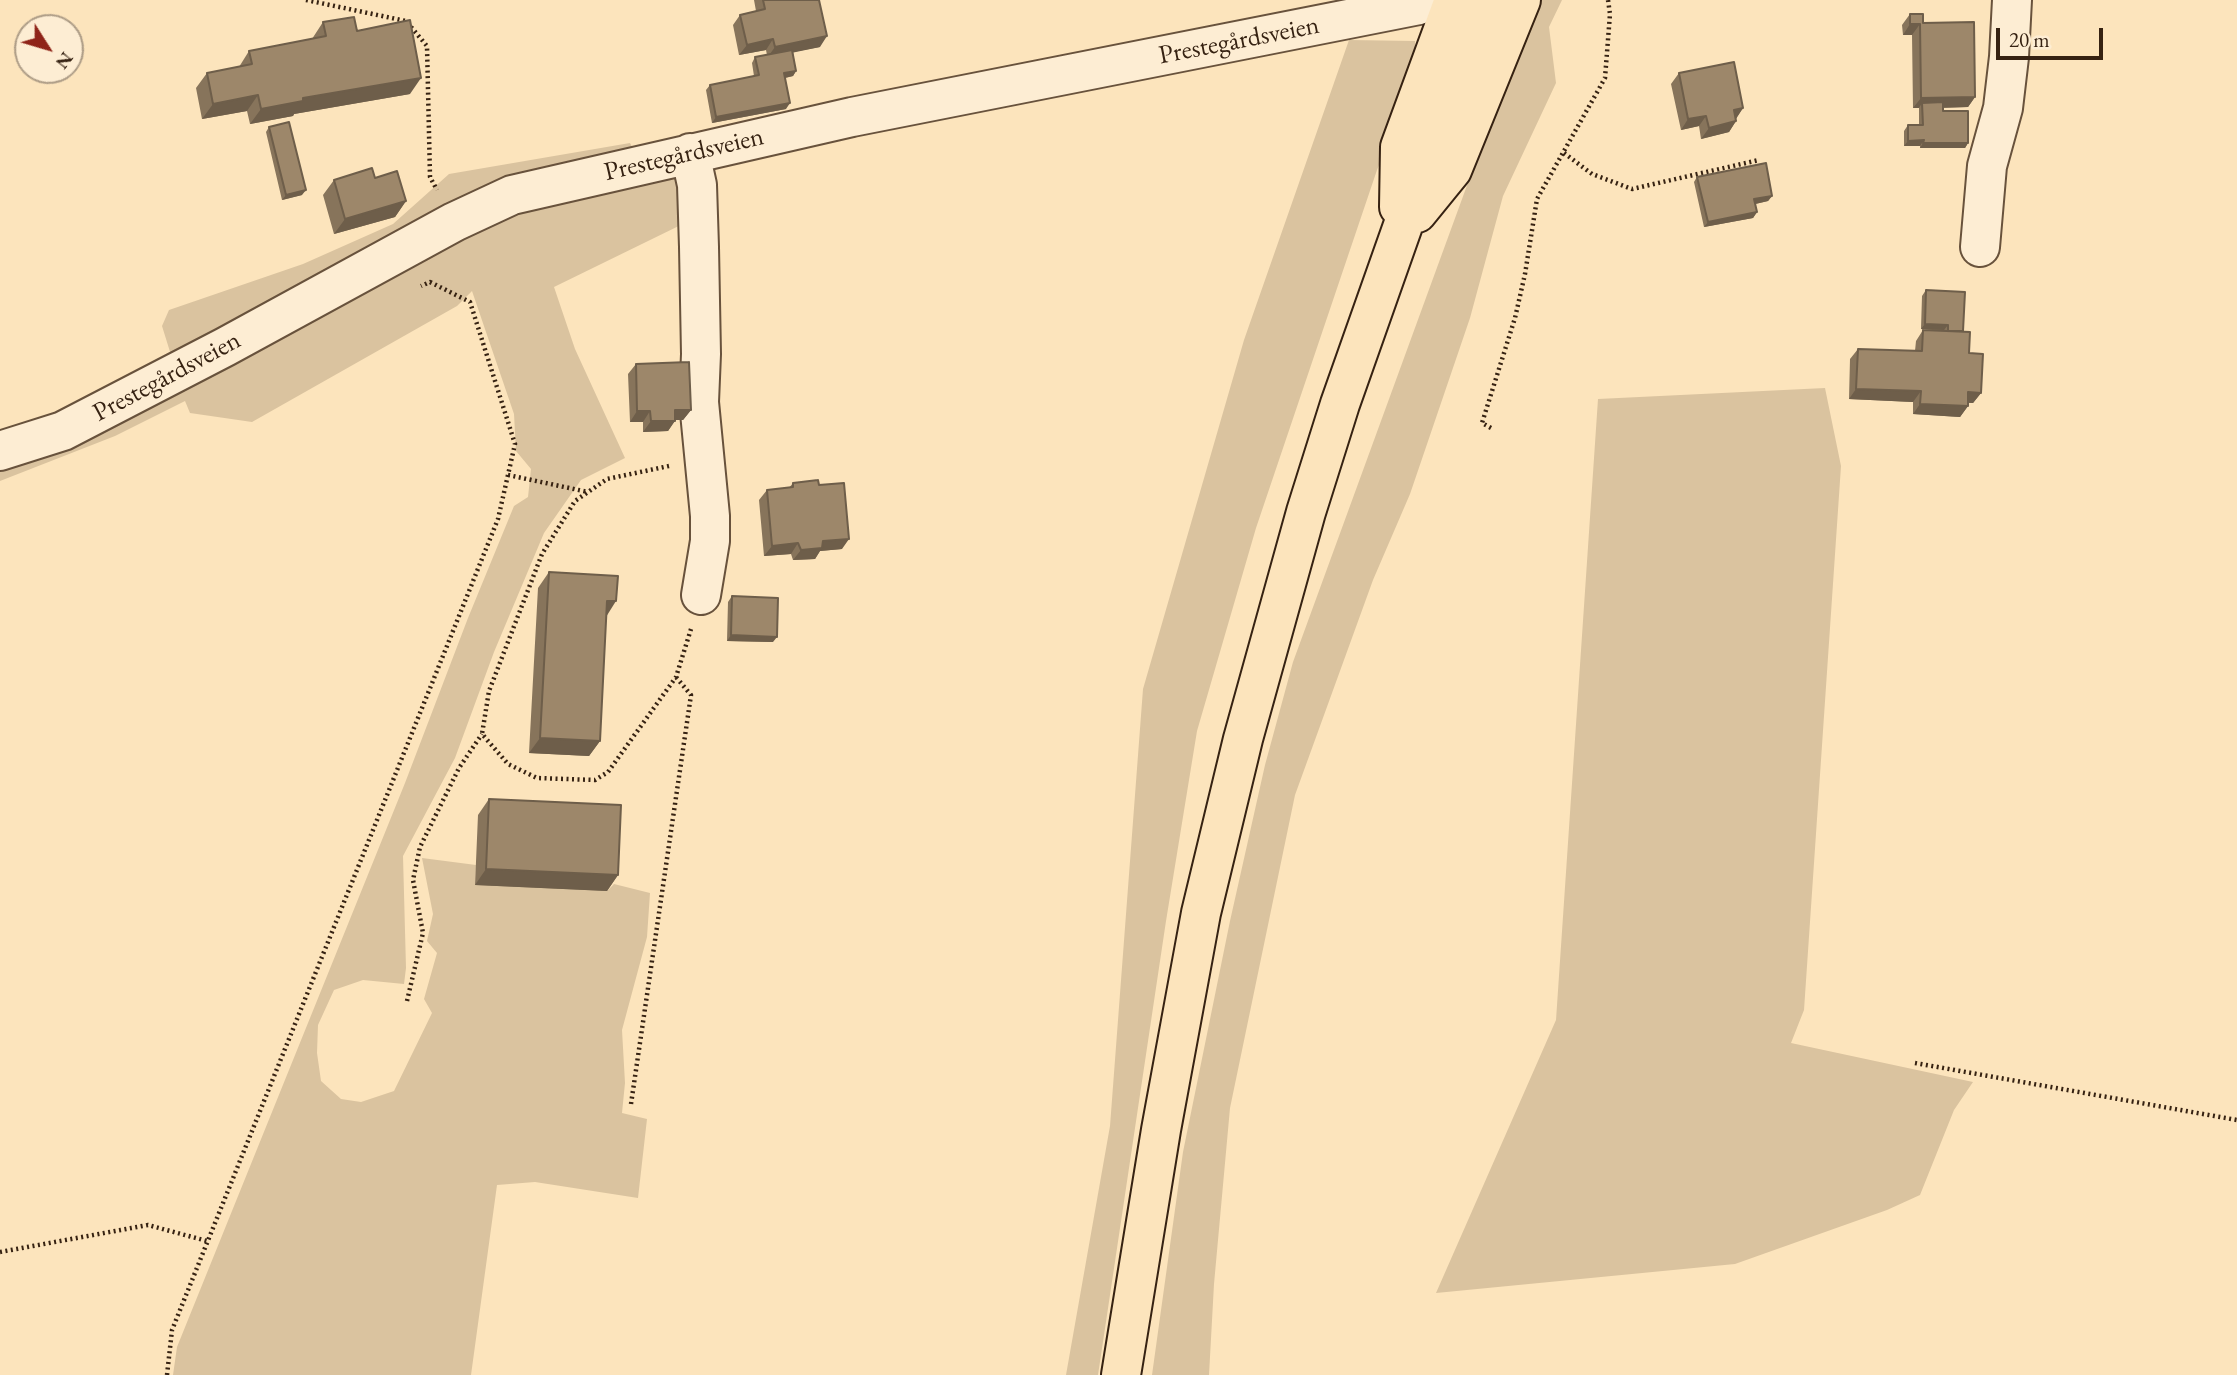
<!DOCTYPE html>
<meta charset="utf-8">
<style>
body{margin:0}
#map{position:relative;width:2237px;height:1375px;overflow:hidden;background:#fce4bc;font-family:"EB Garamond",serif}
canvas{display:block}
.north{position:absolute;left:14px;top:14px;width:70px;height:70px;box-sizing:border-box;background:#fdedd3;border:2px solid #ad9c86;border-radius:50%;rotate:127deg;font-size:19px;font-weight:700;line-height:28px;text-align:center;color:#362212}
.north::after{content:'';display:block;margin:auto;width:24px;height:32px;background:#8f2418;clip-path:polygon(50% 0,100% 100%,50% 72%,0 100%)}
.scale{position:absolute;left:1996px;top:28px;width:107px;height:32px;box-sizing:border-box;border:4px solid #362212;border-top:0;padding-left:9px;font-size:21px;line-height:24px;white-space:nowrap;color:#362212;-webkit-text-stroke:5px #fdedd3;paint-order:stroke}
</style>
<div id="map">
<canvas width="2237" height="1375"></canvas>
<div class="north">N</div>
<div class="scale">20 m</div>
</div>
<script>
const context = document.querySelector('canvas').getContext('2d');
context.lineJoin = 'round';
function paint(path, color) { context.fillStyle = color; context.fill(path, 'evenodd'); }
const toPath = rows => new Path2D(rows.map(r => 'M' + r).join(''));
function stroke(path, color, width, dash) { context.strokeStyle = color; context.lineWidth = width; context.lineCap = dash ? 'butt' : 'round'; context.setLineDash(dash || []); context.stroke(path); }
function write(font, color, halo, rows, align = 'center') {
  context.font = font + ' "EB Garamond",serif'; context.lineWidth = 5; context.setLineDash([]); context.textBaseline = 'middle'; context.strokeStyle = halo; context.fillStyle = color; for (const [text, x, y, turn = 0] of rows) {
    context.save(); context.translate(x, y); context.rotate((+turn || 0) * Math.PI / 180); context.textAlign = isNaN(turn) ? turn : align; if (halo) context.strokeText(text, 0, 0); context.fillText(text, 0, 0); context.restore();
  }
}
paint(toPath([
 [1540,0,1562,0,1549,27,1556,83,1503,196,1470,318,1410,494,1373,580,1295,795,1230,1108,1214,1284,1209,1375,1152,1375,1183,1152,1230,921,1265,765,1293,662,1500,95],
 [1349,40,1415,41,1416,73,1377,170,1256,528,1197,731,1166,921,1098,1375,1066,1375,1110,1126,1143,689,1244,340],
 [630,143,648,178,686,169,691,220,554,287,575,349,625,458,581,480,544,533,494,652,455,758,403,856,406,968,404,984,363,980,334,990,318,1025,317,1053,321,1081,341,1099,361,1102,394,1091,432,1013,424,999,437,953,427,941,433,914,422,858,476,865,475,885,607,891,614,884,650,893,647,937,622,1030,625,1083,622,1113,647,1119,638,1198,535,1182,497,1185,471,1375,173,1375,177,1347,405,783,468,618,514,506,528,497,531,469,516,451,514,414,472,291,457,306,252,422,190,413,185,401,115,436,0,481,0,466,180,384,162,326,169,310,303,264,393,224,449,174],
 [1825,388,1841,466,1804,1010,1791,1043,1973,1082,1954,1110,1920,1195,1887,1210,1735,1264,1436,1293,1556,1020,1598,399]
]), '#dac39f');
const minor = toPath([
 [690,153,697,185,699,247,701,354,699,402,710,516,710,541,701,595],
 [1980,247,1987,166,2003,108,2009,57,2012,0],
 [0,451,63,431,225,347,454,222,512,195,852,117,1419,5]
]);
const major = toPath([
 [1399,207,1400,147,1454,0],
 [1417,213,1452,170,1521,0],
 [1121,1375,1161,1130,1201,913,1243,739,1306,512,1340,404,1436,132,1490,0]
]);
stroke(minor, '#68523c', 42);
stroke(major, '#362212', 42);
stroke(toPath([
 [306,0,406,21,427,46,430,177,437,190],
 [1564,153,1592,174,1632,189,1759,160],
 [1491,428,1482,423,1515,318,1525,274,1537,199,1605,78,1610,14,1608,0],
 [669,466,607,479,575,501,542,554,489,691,482,734,508,764,537,778,595,780,608,772,676,677,691,629],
 [508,475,588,492],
 [407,1001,423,933,413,880,420,847,459,768,482,734],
 [1915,1063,2237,1120],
 [631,1104,691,695,676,677],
 [0,1252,148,1225,207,1241],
 [167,1375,172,1330,498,519,515,444,470,302,430,282,421,286]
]), '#362212', 4.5, [2, 3.5]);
stroke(minor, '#fdedd3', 38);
stroke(major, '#fce4bc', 38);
paint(toPath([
 [754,0,819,0,820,47,793,52,796,71,793,76,785,78,786,109,712,123,706,90,710,85,754,76,752,63,755,57,767,55,766,50,739,55,733,25,740,15,756,11],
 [1910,14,1923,23,1975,97,1968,107,1943,108,1943,111,1968,143,1965,148,1920,148,1920,146,1904,146,1904,131,1908,125,1919,125,1919,108,1913,108,1912,35,1903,35,1902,25],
 [323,22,357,31,410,94,294,114,293,116,250,124,247,111,202,119,196,88,207,73,239,67,249,51,312,39],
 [1679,73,1743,108,1736,118,1736,121,1729,132,1701,139,1699,126,1681,130,1671,84],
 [269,127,302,195,282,200,266,132],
 [1697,177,1772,196,1768,201,1755,204,1757,212,1753,218,1704,227,1694,182],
 [375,178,406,201,395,217,334,234,323,195,334,180],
 [1926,290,1963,331,1981,393,1973,403,1968,403,1968,406,1960,417,1913,414,1913,402,1849,399,1850,359,1858,349,1915,351,1916,341,1923,330,1944,331,1921,329,1922,296],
 [636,364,691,410,683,420,675,420,668,431,643,432,643,422,630,422,628,374],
 [793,483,819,485,842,549,820,551,815,559,793,560,791,554,764,556,759,500,767,490,789,488],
 [549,572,606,616,600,741,589,756,529,753,538,588],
 [732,596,773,642,727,641,728,602],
 [489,799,618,875,607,891,475,885,478,815]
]), '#87745b');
paint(toPath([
 [1910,24,1920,24,1912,35,1903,35],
 [827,36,820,47,767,58,775,47],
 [773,39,766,50,739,55,747,45],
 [796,71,793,76,780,79,784,73],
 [421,78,410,94,294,114,293,116,250,124,261,109,303,98],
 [258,95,247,111,202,119,213,104],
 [1975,97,1968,107,1923,108,1922,103,1919,108,1913,108,1921,98],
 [790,103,786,109,712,123,716,117],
 [1743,108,1736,119,1734,110],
 [1706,116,1699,126,1681,130,1688,119],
 [1736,121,1729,132,1701,139,1709,128],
 [1924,140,1920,146,1904,146,1908,141],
 [1923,143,1968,143,1965,148,1920,148],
 [306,190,302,195,282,200,286,195],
 [1772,196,1768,201,1751,205,1754,199],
 [406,201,395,217,334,234,345,219],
 [1757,212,1753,218,1704,227,1708,222],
 [1925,324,1948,325,1944,330,1921,329],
 [1856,389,1921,391,1913,402,1849,399],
 [1968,392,1981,393,1973,403,1961,402],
 [1920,404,1968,406,1960,417,1913,414],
 [675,410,691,410,683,420,668,420],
 [637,411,650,411,643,422,630,422],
 [651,421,675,421,668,431,643,432],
 [849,539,842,549,820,551,815,559,793,560,801,550,823,541],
 [798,543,791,554,764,556,772,546],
 [607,601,616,601,606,617],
 [731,635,777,637,773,642,727,641],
 [540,738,600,741,589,756,529,753],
 [486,869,618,875,607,891,475,885]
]), '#6e5e4a');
const building = toPath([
 [763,0,819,0,827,36,775,47,773,39,747,45,740,15,765,9,763,0],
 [1910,14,1923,14,1923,23,1974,22,1975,97,1921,98,1920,24,1910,24,1910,14],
 [354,17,357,31,410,20,421,78,303,98,303,101,261,109,258,95,213,104,207,73,252,64,249,51,326,36,323,22,354,17],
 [792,50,796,71,784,73,790,103,716,117,710,85,759,75,755,57,792,50],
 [1734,62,1743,108,1734,110,1736,121,1709,128,1706,116,1688,119,1679,73,1734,62],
 [1943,102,1943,111,1968,111,1968,143,1923,143,1924,140,1908,141,1908,125,1923,125,1922,103,1943,102],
 [289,122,306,190,286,195,269,127,289,122],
 [1766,163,1772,196,1754,199,1757,212,1708,222,1697,177,1766,163],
 [372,168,375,178,397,171,406,201,345,219,334,180,372,168],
 [1926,290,1965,292,1963,331,1948,331,1948,325,1925,324,1926,290],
 [1923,330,1970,332,1969,353,1983,354,1981,393,1968,392,1968,406,1920,404,1921,391,1856,389,1858,349,1922,351,1923,330],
 [689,362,691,410,675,410,675,421,651,421,650,411,637,411,636,364,689,362],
 [818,480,819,485,844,483,849,539,823,541,822,548,801,550,798,543,772,546,767,490,793,487,793,483,818,480],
 [549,572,618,576,616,601,607,601,600,741,540,738,549,572],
 [732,596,778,598,777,637,731,635,732,596],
 [489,799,621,805,618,875,486,869,489,799]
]);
paint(building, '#9d876a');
stroke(building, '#6e5e4a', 2);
write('26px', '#362212', '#fdedd3', [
 ["Prestegårdsveien",1239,41,-11],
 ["Prestegårdsveien",684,155,-13],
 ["Prestegårdsveien",167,377,-28]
]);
</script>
